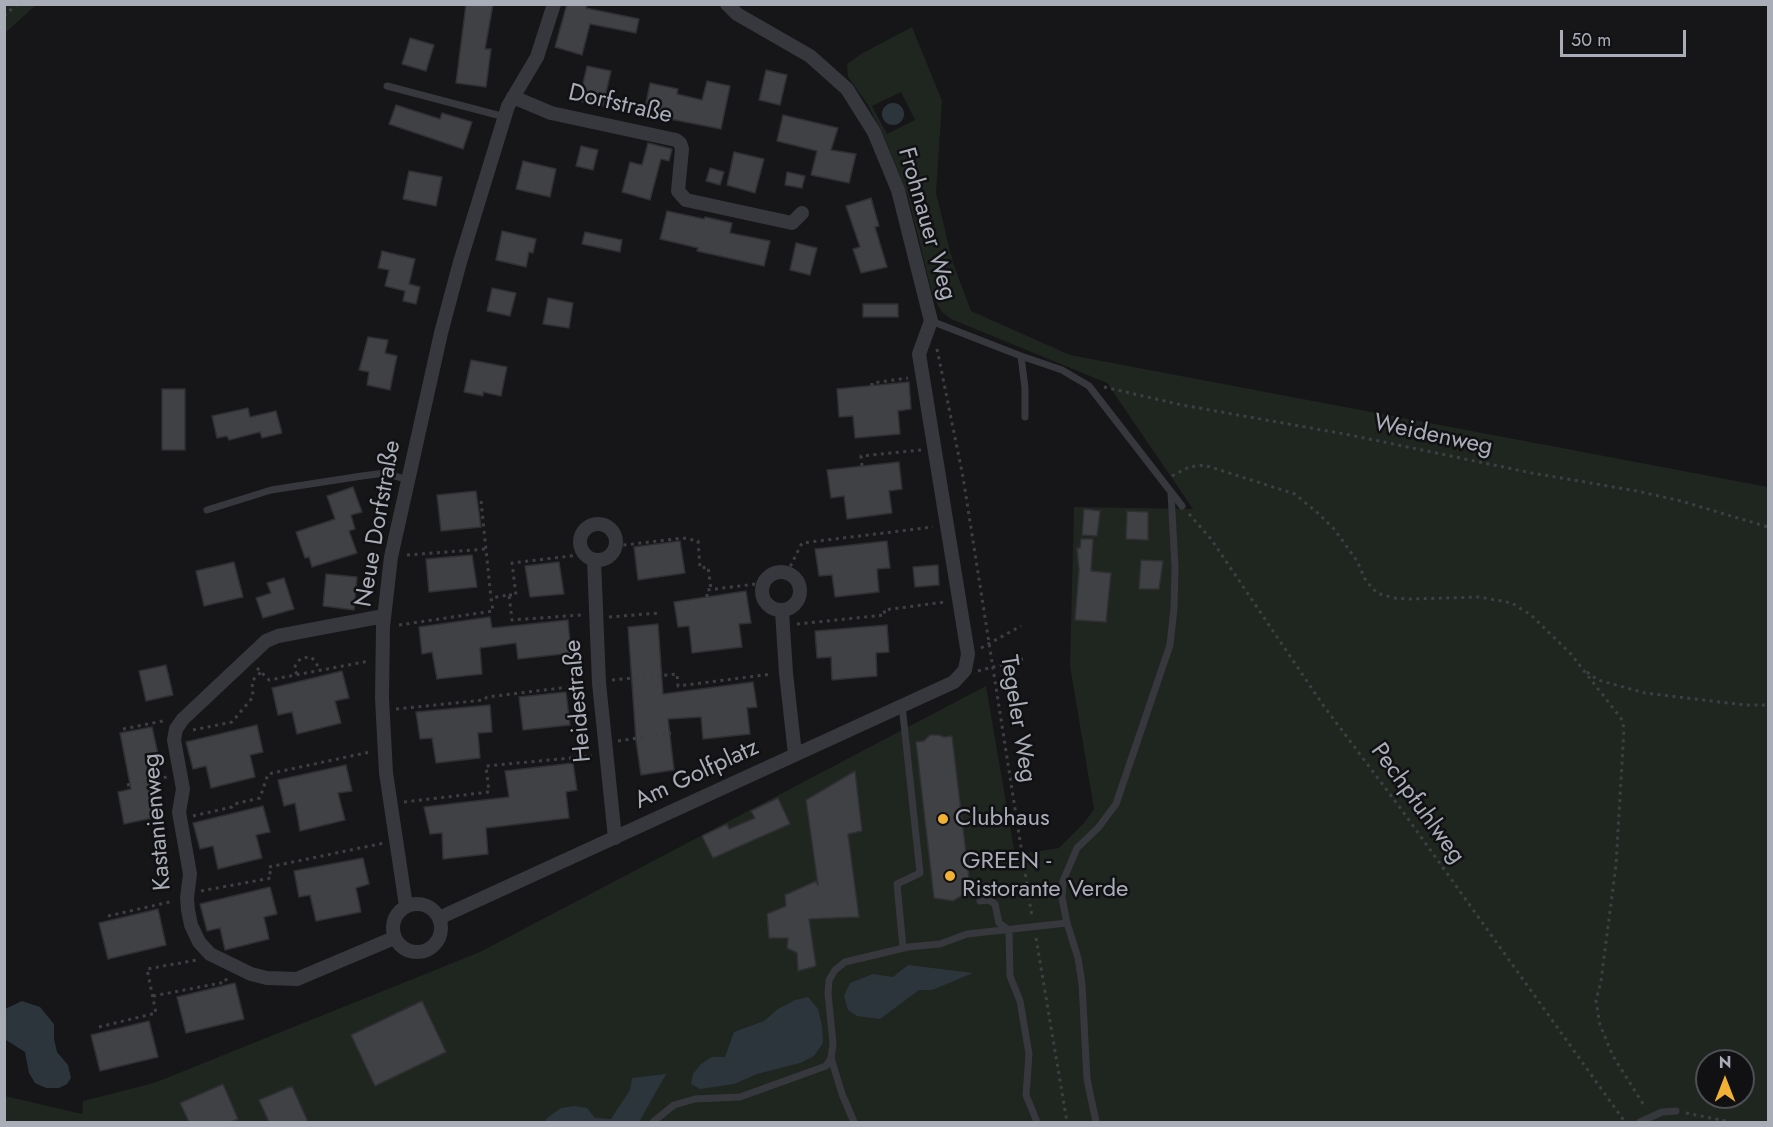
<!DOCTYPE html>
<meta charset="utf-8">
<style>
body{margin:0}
#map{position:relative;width:1773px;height:1127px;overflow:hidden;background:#161618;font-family:Jost,sans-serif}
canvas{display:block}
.frame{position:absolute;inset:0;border:6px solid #a8adb8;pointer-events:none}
.north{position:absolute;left:1695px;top:1049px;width:60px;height:60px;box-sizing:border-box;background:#111113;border:2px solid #4d4f55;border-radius:50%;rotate:0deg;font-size:16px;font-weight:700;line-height:24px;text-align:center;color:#a8adb8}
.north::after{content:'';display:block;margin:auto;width:21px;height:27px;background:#f2b134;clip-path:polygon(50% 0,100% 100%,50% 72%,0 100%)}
.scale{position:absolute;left:1560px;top:30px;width:126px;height:27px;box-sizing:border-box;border:3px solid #a8adb8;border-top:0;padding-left:8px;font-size:18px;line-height:21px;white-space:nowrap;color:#a8adb8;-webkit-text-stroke:4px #111113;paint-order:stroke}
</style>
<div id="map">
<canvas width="1773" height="1127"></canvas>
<div class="frame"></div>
<div class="north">N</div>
<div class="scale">50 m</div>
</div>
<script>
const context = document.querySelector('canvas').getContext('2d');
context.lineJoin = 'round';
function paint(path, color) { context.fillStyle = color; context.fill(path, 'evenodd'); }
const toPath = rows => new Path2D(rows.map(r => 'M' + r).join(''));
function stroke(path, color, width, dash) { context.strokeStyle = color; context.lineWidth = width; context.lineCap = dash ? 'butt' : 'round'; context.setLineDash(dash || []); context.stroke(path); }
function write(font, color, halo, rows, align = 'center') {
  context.font = font + ' Jost,sans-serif'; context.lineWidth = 5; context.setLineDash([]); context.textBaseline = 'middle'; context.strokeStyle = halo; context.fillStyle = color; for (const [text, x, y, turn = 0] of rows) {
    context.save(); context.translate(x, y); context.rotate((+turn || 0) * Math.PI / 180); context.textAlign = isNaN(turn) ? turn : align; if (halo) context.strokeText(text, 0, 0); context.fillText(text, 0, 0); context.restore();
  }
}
paint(toPath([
 [5,4,36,4,36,5,5,33],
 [912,27,942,101,936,193,953,263,971,311,1070,355,1768,487,1768,1122,5,1122,5,1096,82,1114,83,1101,154,1083,480,952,986,686,1015,855,1059,848,1084,823,1094,809,1070,666,1074,507,1193,509,1107,383,951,319,942,312,933,297,908,196,885,139,868,105,848,77,847,64,861,54],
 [901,92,915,120,887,134,872,106],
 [1707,1061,1743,1061,1743,1097,1707,1097]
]), '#1e261f');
paint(toPath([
 '882 114a11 11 0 1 1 22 0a11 11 0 1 1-22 0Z',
 [908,965,973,973,932,990,919,990,880,1019,857,1016,848,1010,844,996,850,983,873,974,893,977],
 [808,997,818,1009,822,1026,823,1043,814,1056,800,1063,757,1074,734,1084,700,1089,691,1084,693,1074,701,1064,712,1057,725,1057,734,1032,764,1021,778,1009,795,1000],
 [22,1001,40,1007,54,1024,54,1039,57,1052,68,1065,71,1078,67,1084,59,1088,46,1088,35,1083,29,1073,25,1052,6,1040,5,1009],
 [666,1074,639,1122,545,1122,546,1119,561,1108,574,1106,587,1108,595,1118,611,1119,630,1090,632,1078]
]), '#2c353c');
const building = toPath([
 [466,4,493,4,485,49,491,49,486,87,456,83,466,4],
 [567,4,587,4,586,8,639,19,636,33,590,24,582,55,555,47,567,4],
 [410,38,434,45,426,71,402,64,410,38],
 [587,66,611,71,603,106,579,101,587,66],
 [766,70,787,75,780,105,759,100,766,70],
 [707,81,730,86,721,129,644,114,650,83,678,89,677,94,702,100,707,81],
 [396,105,440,119,442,113,472,122,463,149,389,124,396,105],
 [783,115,838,128,831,150,856,154,849,183,811,175,817,151,777,141,783,115],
 [648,143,672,149,669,161,661,159,650,200,622,192,630,162,642,165,648,143],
 [581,146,598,150,593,170,576,166,581,146],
 [734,152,764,159,755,193,727,185,734,152],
 [523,161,556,169,550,197,516,189,523,161],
 [710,168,724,172,720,185,706,181,710,168],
 [409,171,442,177,436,206,403,199,409,171],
 [787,172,805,176,802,188,785,185,787,172],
 [871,198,879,226,875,227,887,267,861,273,853,249,860,247,846,206,871,198],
 [667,211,704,219,705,217,732,223,730,233,770,241,764,266,697,251,698,248,660,239,667,211],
 [502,231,536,239,533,253,529,252,526,267,496,260,502,231],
 [585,232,622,240,620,252,582,244,585,232],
 [796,243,817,248,810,275,790,270,796,243],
 [382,251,415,259,409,284,420,287,416,304,403,301,405,291,385,286,389,270,378,268,382,251],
 [492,288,516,293,510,316,487,311,492,288],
 [548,298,573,303,569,328,543,324,548,298],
 [863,304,898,304,898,317,863,317,863,304],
 [368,337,388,340,385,353,397,356,390,390,367,385,369,372,359,370,368,337],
 [471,360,507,367,501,396,483,392,483,396,464,392,471,360],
 [909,382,911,409,898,411,900,434,855,438,853,416,839,417,837,389,909,382],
 [162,389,185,389,185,450,162,450,162,389],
 [248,408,250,417,276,411,282,433,262,438,260,432,229,440,227,436,217,438,212,416,248,408],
 [899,462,902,489,889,491,892,513,847,519,844,496,831,498,827,470,899,462],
 [353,487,362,512,351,515,355,529,349,531,357,553,312,567,309,557,305,558,296,532,335,519,327,496,353,487],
 [476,491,481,527,441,531,437,495,476,491],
 [1084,509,1100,511,1097,536,1082,535,1084,509],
 [1127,511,1148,512,1148,540,1126,539,1127,511],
 [1081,539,1093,539,1091,571,1111,573,1106,622,1075,620,1079,570,1077,548,1080,548,1081,539],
 [680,541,685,573,638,580,634,547,680,541],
 [887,541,890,568,877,569,879,592,835,597,832,575,819,576,815,549,887,541],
 [472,555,477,587,429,592,426,559,472,555],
 [1141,560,1163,561,1159,589,1139,589,1141,560],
 [234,562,243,597,204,606,196,571,234,562],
 [559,562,564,594,530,597,525,566,559,562],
 [938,565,939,585,915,587,913,567,938,565],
 [326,574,357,577,354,610,323,606,326,574],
 [284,578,294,609,263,618,256,598,271,593,267,583,284,578],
 [746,591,751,623,739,624,742,647,692,653,689,626,678,627,674,602,746,591],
 [490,617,492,628,568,620,571,653,518,659,516,643,480,648,482,674,437,679,432,652,422,654,419,627,490,617],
 [658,624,663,694,753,682,757,707,747,708,750,734,703,739,701,717,668,719,674,770,641,775,636,741,628,627,658,624],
 [887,625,889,652,876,653,877,676,832,680,831,657,817,658,815,631,887,625],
 [166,665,173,695,146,701,139,671,166,665],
 [342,671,349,698,335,701,341,723,297,734,292,712,278,715,272,688,342,671],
 [566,692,570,725,523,730,519,697,566,692],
 [490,705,492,732,478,733,480,758,436,763,432,738,420,739,416,712,490,705],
 [257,725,263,752,250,755,255,777,211,788,206,766,193,769,186,742,257,725],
 [152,727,159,759,146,762,157,817,124,824,118,792,131,789,120,733,152,727],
 [930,735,939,735,944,737,952,736,971,895,963,895,953,901,934,898,916,742,924,741,930,735],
 [573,763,577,790,566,792,569,818,486,828,488,854,443,859,442,833,430,834,424,807,509,797,505,771,573,763],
 [346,765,352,791,338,793,345,820,300,831,295,803,284,806,278,780,346,765],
 [855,771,862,831,848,834,859,917,809,919,816,966,798,971,797,953,787,948,788,938,769,938,767,914,786,906,785,895,816,881,818,885,806,800,855,771],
 [778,798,790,824,713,858,702,836,727,824,729,829,755,818,751,811,778,798],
 [263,806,270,832,256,835,262,858,218,869,213,846,200,849,193,823,263,806],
 [363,858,369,884,356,888,361,912,316,921,310,895,299,897,294,871,363,858],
 [270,887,277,914,264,917,269,939,225,950,220,928,207,931,200,904,270,887],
 [158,909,166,945,108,959,99,923,158,909],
 [235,983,244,1019,186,1033,177,997,235,983],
 [422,1001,446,1052,375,1086,351,1035,422,1001],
 [149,1021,158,1057,100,1071,91,1035,149,1021],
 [223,1084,238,1119,231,1122,189,1122,180,1103,223,1084],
 [292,1086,308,1122,269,1122,259,1100,292,1086]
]);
paint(building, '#404145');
stroke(building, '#303034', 1.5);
stroke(toPath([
 [4,16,17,4],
 [937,349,963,477,1032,917],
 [872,386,872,383,908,378],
 [1104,387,1182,405,1350,435,1532,473,1637,491,1681,501,1768,527],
 [862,466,861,456,921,450],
 [1172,476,1189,467,1204,465,1295,494,1320,515,1335,530,1357,561,1366,581,1377,593,1394,598,1410,599,1479,597,1512,603,1531,615,1570,653,1617,713,1622,720,1624,729,1616,865,1601,981,1596,1001,1600,1025,1613,1056,1645,1107],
 [481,501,491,598],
 [1189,514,1211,539,1323,705,1401,809,1625,1122],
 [616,546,683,538,698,541,700,568,708,567,711,589],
 [407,555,486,549],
 [787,573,802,543,933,527],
 [509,595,516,595,512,563,579,555],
 [707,597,707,590,764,583],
 [609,617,659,613],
 [797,624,885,615,884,610,945,602],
 [399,625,493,611,491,598,509,595,512,620,581,615],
 [981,648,1021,626],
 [257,668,269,680,369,661],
 [978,671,1023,659],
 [1587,672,1598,680,1645,693,1745,705,1768,705],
 [297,674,294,669,297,662,302,658,311,657,316,662,319,670],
 [612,680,677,674,678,686,772,674],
 [396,709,484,700,487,697,585,685],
 [123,729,163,721],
 [193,730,232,722,253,697,252,681,261,672],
 [618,741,671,733],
 [127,785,167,777],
 [404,802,489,792,486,766,592,756],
 [193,816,232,807,234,804,260,798,268,774,370,752],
 [201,891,271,878,269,867,384,843],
 [108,916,174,901],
 [1036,938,1067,1122],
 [153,996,226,982,226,978],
 [99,1027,156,1013,147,969,197,960],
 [1686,1113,1731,1122]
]), '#3d3f44', 3, [3, 4.5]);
stroke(toPath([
 [387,86,505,117],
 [931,321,1021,356,1025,388,1025,417],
 [1021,356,1062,370,1089,386,1182,506],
 [207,510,271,490,362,476,385,473,408,480],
 [902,705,920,873,897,884,903,948],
 [980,901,989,900,995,904,999,923,1009,930,1010,976,1020,1001,1029,1054,1026,1095,1037,1122],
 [831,1058,842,1094,854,1122],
 [653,1122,674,1105,695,1099,740,1097,826,1066,831,1058,833,1044,828,993,829,980,835,970,845,962,908,947,940,944,967,934,1067,923],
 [1096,1122,1087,1079,1082,984,1078,958,1067,923,1062,898,1063,881,1077,848,1098,828,1116,804,1170,645,1174,608,1175,567,1171,493],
 [1640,1122,1662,1112,1676,1111]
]), '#37383d', 7);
stroke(toPath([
 [513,97,551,113,676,140,680,143,682,149,678,191,686,200,792,223,802,213],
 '580 542a18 18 0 1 1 36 0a18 18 0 1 1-36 0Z',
 [594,560,599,683,615,838],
 '762 591a19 19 0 1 1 38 0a19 19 0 1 1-38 0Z',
 [782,611,786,673,795,754],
 [384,616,278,636,266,641,183,719,176,729,174,740,183,789,179,812,190,874,187,898,188,910,191,925,199,942,210,954,251,974,267,978,297,979,394,938],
 '393 928a24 24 0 1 1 48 0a24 24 0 1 1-48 0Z',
 [406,906,386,773,382,698,383,627,391,557,441,333,460,262,508,106,537,57,554,4],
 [439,918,954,682,965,670,968,654,919,354,931,321,898,190,874,132,847,89,810,56,737,14,727,4]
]), '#37383d', 14);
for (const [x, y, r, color] of [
 [943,819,6,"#f2b134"],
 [950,876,6,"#f2b134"]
]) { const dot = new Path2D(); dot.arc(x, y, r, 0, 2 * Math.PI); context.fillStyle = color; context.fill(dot); stroke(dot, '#111113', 2); }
write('24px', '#a8adb8', '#111113', [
 ["Dorfstraße",620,105,13],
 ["Frohnauer Weg",926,224,74],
 ["Weidenweg",1433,436,12],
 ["Neue Dorfstraße",379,524,-80],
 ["Heidestraße",579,701,-95],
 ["Tegeler Weg",1017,719,81],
 ["Am Golfplatz",697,775,-25],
 ["Pechpfuhlweg",1417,804,54],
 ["Kastanienweg",158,822,-95]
]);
write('24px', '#a8adb8', '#111113', [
 ["Clubhaus",955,819],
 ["GREEN -",962,862],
 ["Ristorante Verde",962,890]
], 'left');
</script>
